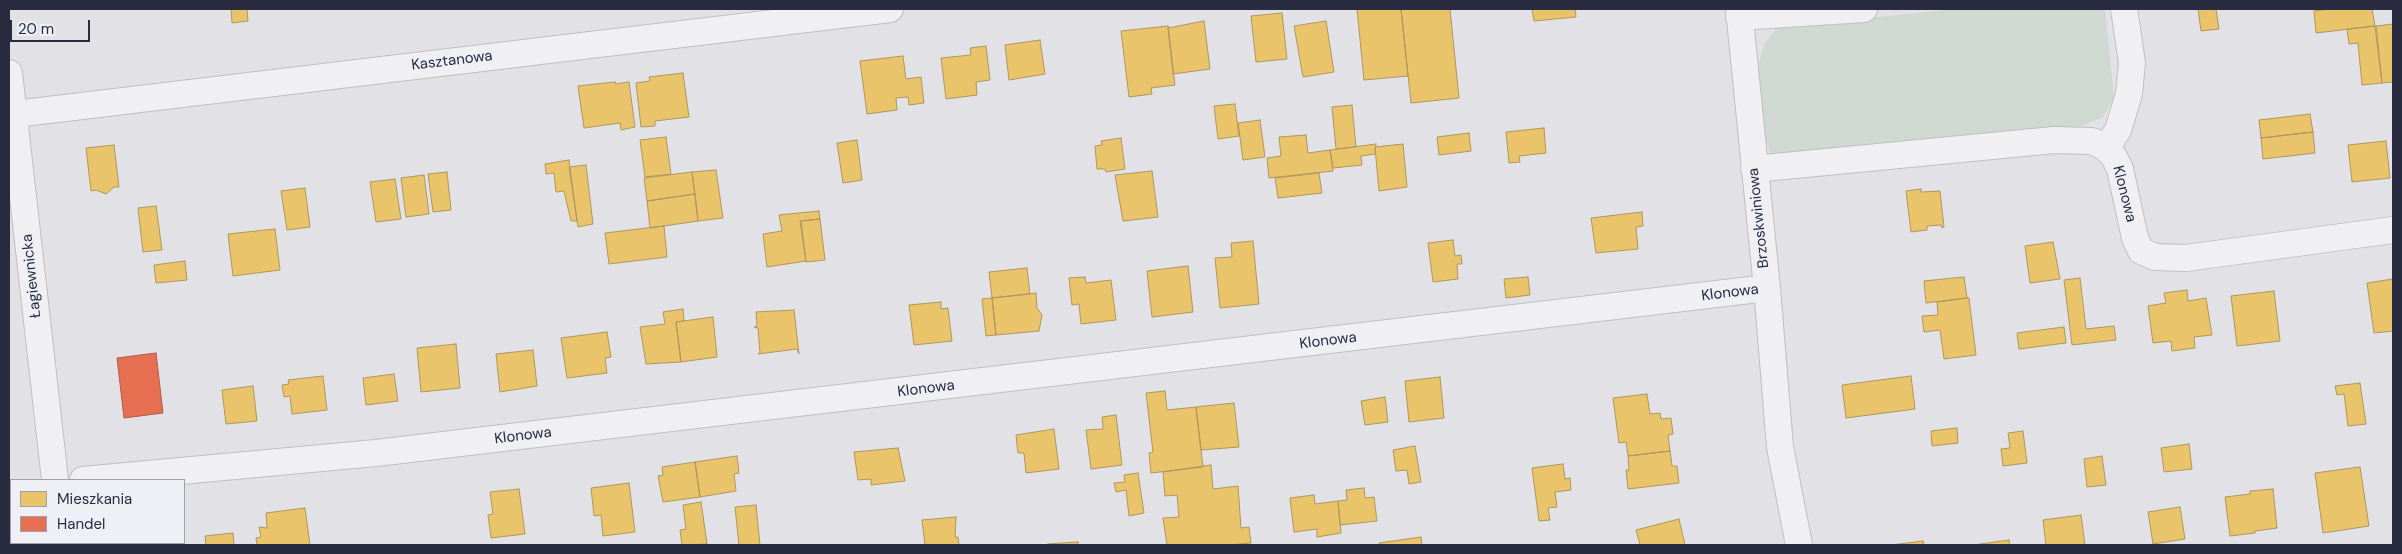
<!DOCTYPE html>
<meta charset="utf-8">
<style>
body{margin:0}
#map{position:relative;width:2402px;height:554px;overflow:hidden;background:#e1e1e6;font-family:"DM Sans",sans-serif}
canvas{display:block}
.frame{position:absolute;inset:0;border:10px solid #282b3f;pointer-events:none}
.legend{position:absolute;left:10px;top:479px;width:175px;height:65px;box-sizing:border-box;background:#eef0f6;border:1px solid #9fa1ad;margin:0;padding:6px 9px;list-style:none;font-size:15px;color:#282b3f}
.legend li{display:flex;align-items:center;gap:10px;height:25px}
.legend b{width:25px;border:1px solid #9fa1ad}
.scale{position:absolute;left:10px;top:20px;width:80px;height:22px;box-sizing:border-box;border:2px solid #282b3f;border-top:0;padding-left:6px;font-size:15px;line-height:18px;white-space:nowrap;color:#282b3f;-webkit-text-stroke:4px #eef0f6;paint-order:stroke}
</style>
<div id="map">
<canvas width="2402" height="554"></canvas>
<div class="frame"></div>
<ul class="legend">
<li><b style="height:14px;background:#e9c46a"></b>Mieszkania</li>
<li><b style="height:14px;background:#e76f51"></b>Handel</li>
</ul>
<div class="scale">20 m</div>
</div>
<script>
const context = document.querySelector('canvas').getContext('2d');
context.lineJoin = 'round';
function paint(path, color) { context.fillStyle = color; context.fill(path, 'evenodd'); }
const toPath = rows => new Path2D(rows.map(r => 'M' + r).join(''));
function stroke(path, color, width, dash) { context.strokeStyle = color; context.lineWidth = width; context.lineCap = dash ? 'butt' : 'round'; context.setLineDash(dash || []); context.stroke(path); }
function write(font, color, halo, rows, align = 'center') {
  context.font = font + ' "DM Sans",sans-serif'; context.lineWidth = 5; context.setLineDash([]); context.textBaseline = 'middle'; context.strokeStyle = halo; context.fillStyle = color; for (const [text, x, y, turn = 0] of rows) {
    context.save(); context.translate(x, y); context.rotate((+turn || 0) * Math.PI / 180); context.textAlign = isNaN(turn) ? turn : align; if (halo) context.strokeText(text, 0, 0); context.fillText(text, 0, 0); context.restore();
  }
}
paint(toPath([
 [1956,9,2105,9,2114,98,2103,117,2074,129,1782,159,1770,153,1760,123,1755,76,1765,43,1783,20,1858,19]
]), '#cfd9d1');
const homes = toPath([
 [231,9,247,9,248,21,232,23,231,9],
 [1357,9,1401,9,1408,76,1364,80,1357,9],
 [1401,9,1450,9,1459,98,1411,103,1401,9],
 [1532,9,1575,9,1576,17,1534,21,1532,9],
 [2198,9,2216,9,2219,29,2201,31,2198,9],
 [2329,9,2372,9,2375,26,2316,33,2314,11,2329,9],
 [1282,13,1287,59,1256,62,1251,16,1282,13],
 [1204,21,1210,69,1173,74,1168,28,1204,21],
 [1326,21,1334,72,1303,77,1294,26,1326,21],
 [2393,24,2393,82,2382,83,2376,26,2393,24],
 [1168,26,1175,85,1151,88,1152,94,1129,97,1121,31,1168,26],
 [2375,26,2382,83,2362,85,2358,43,2349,44,2347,29,2375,26],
 [1040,40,1045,74,1009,80,1005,45,1040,40],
 [986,46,990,80,976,82,977,95,946,99,941,58,971,55,970,48,986,46],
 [903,56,906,79,921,77,924,103,909,105,908,97,896,98,897,110,867,114,860,61,903,56],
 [683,73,689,117,655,121,655,126,641,127,636,83,650,81,649,77,683,73],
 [615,82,615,84,629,82,635,127,621,130,620,123,584,128,578,86,615,82],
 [1235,104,1239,136,1218,139,1214,106,1235,104],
 [1352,105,1356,147,1336,149,1332,107,1352,105],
 [2310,114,2313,132,2261,138,2259,120,2310,114],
 [1260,120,1265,157,1243,160,1238,123,1260,120],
 [1544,128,1546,153,1519,156,1520,162,1509,163,1506,132,1544,128],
 [2313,132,2315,153,2263,159,2261,138,2313,132],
 [1469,133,1471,151,1439,155,1437,137,1469,133],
 [1306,135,1308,153,1330,150,1333,171,1269,178,1267,158,1281,156,1279,137,1306,135],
 [666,137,671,174,645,177,640,140,666,137],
 [1121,138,1125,169,1106,172,1105,169,1097,169,1095,146,1102,145,1101,141,1121,138],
 [857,140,862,180,843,183,837,143,857,140],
 [2386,141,2390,178,2352,182,2348,145,2386,141],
 [1376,144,1375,154,1361,156,1362,165,1333,168,1330,150,1376,144],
 [1403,144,1407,187,1379,191,1375,147,1403,144],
 [114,145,119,187,114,187,106,194,96,190,91,191,86,148,114,145],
 [569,160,577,221,571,221,564,191,556,192,554,173,546,174,545,164,569,160],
 [586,165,593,224,578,227,569,167,586,165],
 [716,170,723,218,698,221,692,172,716,170],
 [1152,171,1158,217,1123,221,1115,175,1152,171],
 [447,172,451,210,433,212,428,174,447,172],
 [692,172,695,194,647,201,644,178,692,172],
 [1319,173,1322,193,1278,198,1275,178,1319,173],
 [424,175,429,214,406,217,401,178,424,175],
 [395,179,401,219,376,222,370,182,395,179],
 [305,188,310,227,287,230,281,191,305,188],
 [1921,189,1921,192,1940,191,1944,227,1942,228,1941,225,1927,226,1927,230,1911,232,1906,191,1921,189],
 [695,194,698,221,650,228,647,201,695,194],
 [156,206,162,250,143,252,138,208,156,206],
 [819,211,820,219,800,221,806,261,767,267,763,234,782,231,779,215,819,211],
 [1642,212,1643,226,1636,227,1638,249,1596,253,1591,218,1642,212],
 [820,219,825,260,806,262,801,221,820,219],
 [664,226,667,257,609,264,605,233,664,226],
 [275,229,280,270,233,276,228,234,275,229],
 [1453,240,1455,256,1461,255,1462,264,1457,264,1458,279,1433,282,1428,243,1453,240],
 [1253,241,1259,304,1220,308,1215,258,1232,257,1231,243,1253,241],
 [2053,242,2060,279,2030,283,2025,246,2053,242],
 [185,261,187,280,156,283,154,265,185,261],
 [1188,266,1193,312,1152,317,1147,271,1188,266],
 [1027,268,1030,294,992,298,989,272,1027,268],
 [1085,277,1086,283,1111,280,1116,320,1081,324,1079,304,1072,305,1069,278,1085,277],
 [1528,277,1530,295,1506,298,1504,279,1528,277],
 [1964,277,1967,298,1926,303,1924,281,1964,277],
 [2080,278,2086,329,2114,326,2116,340,2072,345,2064,280,2080,278],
 [2393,279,2393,331,2374,333,2367,283,2393,279],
 [2187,290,2188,301,2206,298,2212,335,2194,337,2195,348,2172,351,2171,341,2153,343,2148,306,2166,303,2164,293,2187,290],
 [2274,291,2280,341,2237,346,2231,296,2274,291],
 [1036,293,1037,308,1042,315,1039,331,996,335,992,298,1036,293],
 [992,298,996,335,986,336,982,299,992,298],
 [1967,298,1969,298,1976,355,1944,359,1940,330,1924,332,1922,316,1938,315,1937,302,1967,298],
 [941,302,941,309,948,308,952,341,914,345,909,305,941,302],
 [683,309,684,321,676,322,681,362,646,364,640,327,665,324,663,312,683,309],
 [794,310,799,354,797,349,758,354,760,353,758,328,754,327,757,326,756,312,794,310],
 [713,317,717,357,681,362,676,322,713,317],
 [2064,327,2066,343,2019,349,2017,333,2064,327],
 [607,332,611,357,605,358,607,373,567,378,561,338,607,332],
 [456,344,460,388,421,392,417,348,456,344],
 [533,350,537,386,500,392,496,354,533,350],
 [394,374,398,401,366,405,363,378,394,374],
 [323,376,327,410,292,414,290,396,284,397,282,385,289,384,288,380,323,376],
 [1911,376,1915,409,1846,418,1842,385,1911,376],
 [1440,377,1444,418,1409,422,1405,381,1440,377],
 [2360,383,2366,424,2348,426,2344,394,2337,395,2335,386,2360,383],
 [253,386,257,421,226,424,222,390,253,386],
 [1165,391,1167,410,1196,407,1203,467,1151,473,1149,453,1153,452,1146,393,1165,391],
 [1647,394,1650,414,1660,413,1661,419,1671,418,1673,434,1668,435,1670,451,1628,456,1626,442,1619,443,1613,398,1647,394],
 [1385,397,1388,422,1365,425,1361,401,1385,397],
 [1234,403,1239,447,1201,450,1196,407,1234,403],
 [1116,415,1122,465,1091,469,1086,430,1103,429,1102,417,1116,415],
 [1957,428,1958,443,1932,446,1931,431,1957,428],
 [1054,429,1059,469,1026,473,1024,453,1018,453,1016,435,1054,429],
 [2023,431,2027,463,2003,466,2001,449,2010,448,2008,433,2023,431],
 [2189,444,2192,469,2164,472,2161,448,2189,444],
 [1415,446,1421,482,1409,484,1407,470,1396,471,1393,450,1415,446],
 [898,448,905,481,871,485,871,479,858,480,854,452,898,448],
 [1670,451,1672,466,1677,466,1679,483,1628,489,1626,470,1629,470,1628,456,1670,451],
 [737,456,739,473,734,474,736,491,700,497,695,462,737,456],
 [2102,456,2106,485,2087,487,2084,459,2102,456],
 [695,462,700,497,663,502,658,476,663,475,662,467,695,462],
 [1563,464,1565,479,1570,478,1571,490,1555,492,1557,507,1548,508,1550,520,1539,521,1532,468,1563,464],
 [1211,465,1213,489,1238,486,1241,528,1249,527,1251,543,1228,545,1167,545,1163,518,1179,517,1177,495,1165,496,1163,472,1211,465],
 [2360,467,2369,526,2323,533,2315,473,2360,467],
 [1138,473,1144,513,1129,516,1126,490,1116,492,1114,483,1125,482,1124,475,1138,473],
 [629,483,635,532,603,536,601,515,594,516,591,488,629,483],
 [1364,488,1365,498,1374,497,1377,521,1340,525,1338,501,1347,500,1346,490,1364,488],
 [519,489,525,534,491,538,488,515,493,514,490,492,519,489],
 [2273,489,2277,528,2255,531,2255,533,2230,536,2225,497,2250,494,2250,491,2273,489],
 [1314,495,1315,504,1338,501,1341,533,1317,537,1317,529,1294,532,1290,498,1314,495],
 [701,502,707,544,682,545,680,530,686,529,683,505,701,502],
 [756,505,760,545,739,545,735,507,756,505],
 [2180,507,2185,539,2153,544,2148,512,2180,507],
 [305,508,310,545,257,545,256,538,261,537,259,527,267,528,266,513,305,508],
 [2081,515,2085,545,2046,545,2043,520,2081,515],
 [956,517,955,537,958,537,959,545,925,545,922,520,956,517],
 [1679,519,1685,545,1640,545,1636,530,1679,519],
 [233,533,234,545,206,545,205,536,233,533],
 [1421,537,1422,545,1379,545,1379,543,1421,537],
 [2009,540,2010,545,1973,545,2009,540],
 [1923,541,1924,545,1891,545,1923,541],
 [1078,542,1078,545,1047,545,1047,544,1078,542]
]);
paint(homes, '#e9c46a');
stroke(homes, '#af965d', 1);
const shops = toPath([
 [156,353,163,413,124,418,117,358,156,353]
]);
paint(shops, '#e76f51');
stroke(shops, '#ae5b4c', 1);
const street = toPath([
 [1739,9,1767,288,1780,447,1799,545],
 [1739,17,1864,9],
 [9,73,55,480],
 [15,114,890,9],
 [2106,148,2118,130,2129,94,2132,63,2124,9],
 [1754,169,2054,140,2092,141,2106,148,2114,157,2120,169,2135,238,2141,251,2155,257,2186,258,2393,230],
 [83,480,376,453,1767,288],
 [60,543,61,545]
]);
stroke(street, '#bfbfc4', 28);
stroke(street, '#f0f0f2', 26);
write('15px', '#282b3f', '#eef0f6', [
 ["Kasztanowa",452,61,-7],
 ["Klonowa",2124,194,76],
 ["Brzoskwiniowa",1759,218,-96],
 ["Łagiewnicka",32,276,-96],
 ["Klonowa",1730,293,-7],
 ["Klonowa",1328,341,-7],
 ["Klonowa",926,389,-7],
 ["Klonowa",523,436,-7]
]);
</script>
